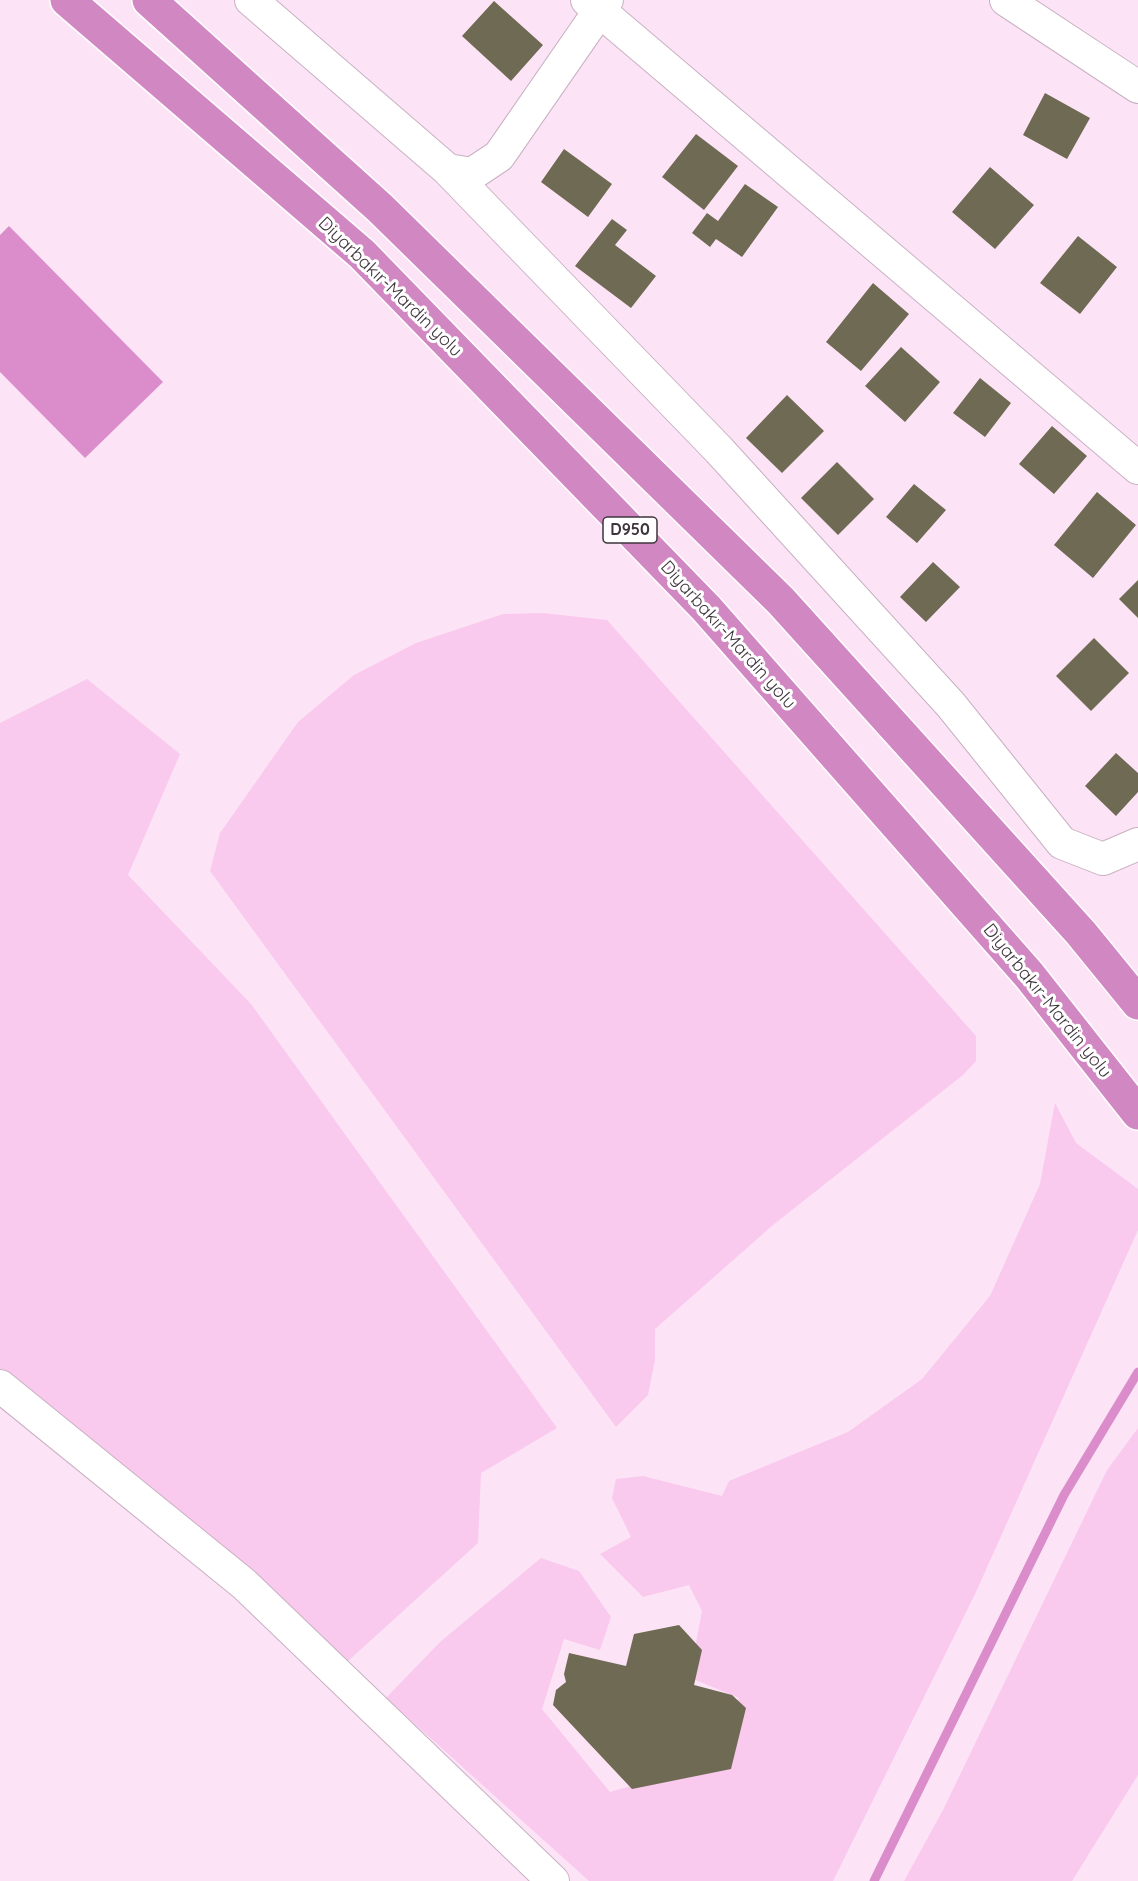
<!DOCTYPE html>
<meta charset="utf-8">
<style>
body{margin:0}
canvas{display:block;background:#fce4f6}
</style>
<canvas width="1138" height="1881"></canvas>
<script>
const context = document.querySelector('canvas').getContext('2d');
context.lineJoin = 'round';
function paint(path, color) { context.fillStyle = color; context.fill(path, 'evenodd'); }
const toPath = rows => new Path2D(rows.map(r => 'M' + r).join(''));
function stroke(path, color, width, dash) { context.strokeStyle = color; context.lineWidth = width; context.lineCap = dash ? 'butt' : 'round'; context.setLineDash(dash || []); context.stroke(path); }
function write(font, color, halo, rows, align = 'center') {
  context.font = font + ' Quicksand,sans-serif'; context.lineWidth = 6; context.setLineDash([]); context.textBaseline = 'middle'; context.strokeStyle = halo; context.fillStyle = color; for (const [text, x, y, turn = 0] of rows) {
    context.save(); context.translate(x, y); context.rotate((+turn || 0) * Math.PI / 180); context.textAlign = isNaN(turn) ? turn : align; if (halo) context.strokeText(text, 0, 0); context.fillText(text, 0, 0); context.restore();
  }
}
paint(toPath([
 [542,613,607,620,976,1036,976,1061,963,1075,773,1225,655,1329,655,1360,648,1395,616,1427,210,871,220,833,298,722,354,675,416,643,503,614],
 [87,679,180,754,128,875,251,1004,557,1428,481,1473,478,1543,347,1662,0,1378,0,723],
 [1055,1103,1076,1143,1138,1189,1138,1230,976,1592,833,1881,589,1881,386,1698,440,1642,541,1558,579,1571,611,1617,600,1650,564,1639,542,1709,610,1792,713,1763,739,1698,686,1676,695,1648,702,1611,689,1585,643,1597,600,1554,631,1537,612,1498,616,1479,643,1476,722,1496,729,1481,848,1432,922,1379,990,1296,1040,1184],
 [1138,1428,1138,1775,1072,1881,904,1881,943,1810,1107,1470]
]), '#fac9ee');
paint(toPath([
 [9,226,163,382,85,458,0,372,0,235]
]), '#db8dcb');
stroke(toPath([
 [874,1881,1064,1495,1138,1372]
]), '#db8dcb', 9);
paint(toPath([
 [494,1,543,45,511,81,462,36],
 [1045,93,1090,118,1067,159,1023,135],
 [696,134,738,166,704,210,662,177],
 [564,149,612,184,588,217,541,182],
 [990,167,1034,205,995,249,952,212],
 [745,184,778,207,742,257,716,239,710,247,692,233,707,213,718,221],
 [612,219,627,230,615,245,656,276,631,308,575,266],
 [1078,236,1117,267,1080,314,1040,283],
 [873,283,909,314,861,371,826,342],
 [901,347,940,382,905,422,865,386],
 [980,378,1011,403,985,437,953,413],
 [787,395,824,431,782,473,746,438],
 [1052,426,1087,456,1054,494,1019,464],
 [837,462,874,499,838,535,801,498],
 [914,484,946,510,917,543,886,517],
 [1097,492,1136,525,1093,578,1054,545],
 [933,562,960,587,926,622,900,597],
 [1138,580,1138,618,1119,599],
 [1094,638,1129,673,1091,711,1056,676],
 [1116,753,1138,773,1138,792,1116,816,1085,786],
 [679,1625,702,1650,694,1685,732,1695,746,1708,731,1769,632,1789,553,1705,556,1690,566,1682,564,1674,569,1653,626,1666,634,1634]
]), '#6f6a53');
const minor = toPath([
 [251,0,448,170,472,174,499,156,607,0],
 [587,0,1138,468],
 [1006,0,1138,87],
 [448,170,719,450,951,705,1062,843,1103,859,1138,844],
 [0,1386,244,1584,553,1881]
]);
const highway = toPath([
 [67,0,362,254,706,608,1029,975,1138,1113],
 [149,0,380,208,781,601,1081,933,1138,1003]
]);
stroke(minor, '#c8b1c2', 34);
stroke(highway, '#fff', 36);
stroke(minor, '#fff', 32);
stroke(highway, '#d188c2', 33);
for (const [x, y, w] of [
 [630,530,54]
]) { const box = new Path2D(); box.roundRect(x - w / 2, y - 13, w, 26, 4.5); context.fillStyle = '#fff'; context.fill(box); stroke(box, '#3e353c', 1.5); }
write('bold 16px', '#3e353c', null, [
 ["D950",630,530]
]);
write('18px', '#3e353c', '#fff', [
 ["Diyarbakır-Mardin yolu",390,287,44],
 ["Diyarbakır-Mardin yolu",728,635,48],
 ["Diyarbakır-Mardin yolu",1047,1001,51]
]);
</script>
